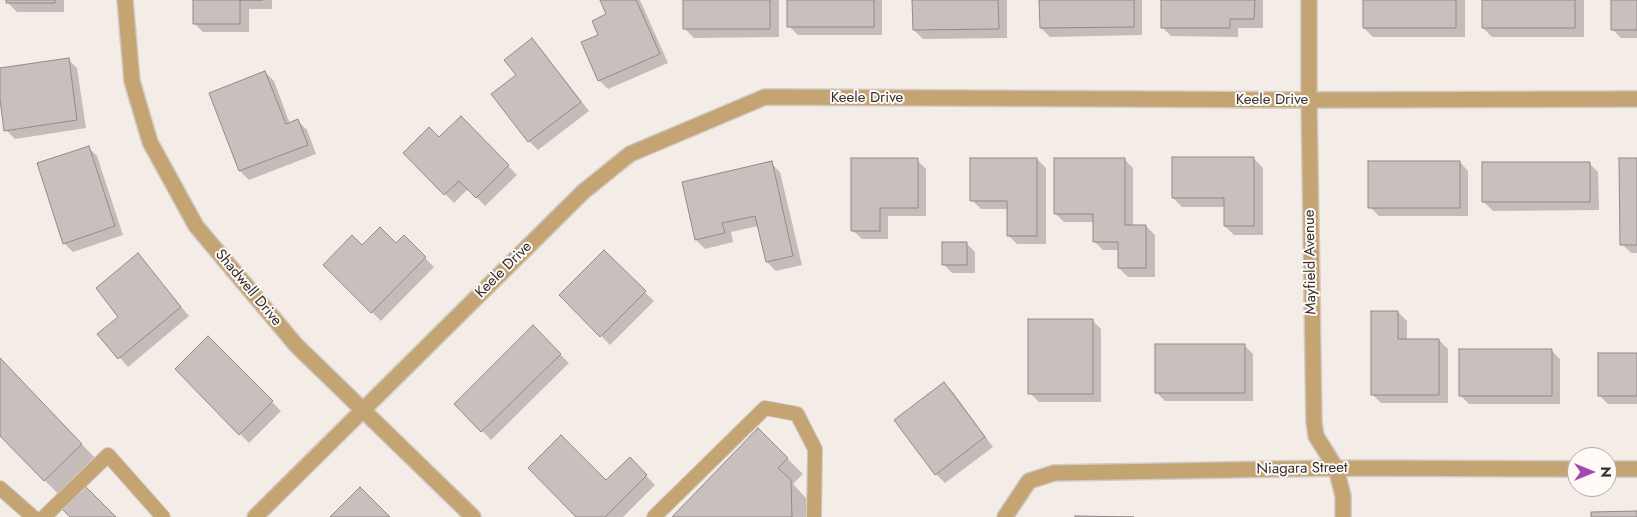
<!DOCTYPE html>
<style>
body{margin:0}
#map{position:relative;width:1637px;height:517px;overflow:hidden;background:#f4ece6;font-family:Jost,sans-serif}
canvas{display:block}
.north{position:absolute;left:1567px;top:447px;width:50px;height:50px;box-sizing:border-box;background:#fffaf6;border:1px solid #aeaaa6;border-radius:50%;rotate:90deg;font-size:14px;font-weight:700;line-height:20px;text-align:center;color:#34312f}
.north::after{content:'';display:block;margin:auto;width:18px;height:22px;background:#a64ab5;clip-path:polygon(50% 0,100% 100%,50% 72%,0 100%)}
</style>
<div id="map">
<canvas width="1637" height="517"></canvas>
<div class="north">N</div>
</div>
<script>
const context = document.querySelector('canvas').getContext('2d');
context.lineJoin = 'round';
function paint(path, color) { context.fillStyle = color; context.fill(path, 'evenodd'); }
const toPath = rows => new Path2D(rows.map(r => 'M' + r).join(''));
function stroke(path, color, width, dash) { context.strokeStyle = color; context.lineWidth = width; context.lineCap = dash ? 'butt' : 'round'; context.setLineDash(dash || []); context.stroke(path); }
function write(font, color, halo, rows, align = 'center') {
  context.font = font + ' Jost,sans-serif'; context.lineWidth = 4; context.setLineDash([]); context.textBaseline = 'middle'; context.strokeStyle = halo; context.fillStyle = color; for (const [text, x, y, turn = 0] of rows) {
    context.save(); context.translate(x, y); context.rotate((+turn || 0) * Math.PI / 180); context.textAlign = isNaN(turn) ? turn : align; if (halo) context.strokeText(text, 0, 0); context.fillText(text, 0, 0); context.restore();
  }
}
paint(toPath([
 [8,0,64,0,64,12,17,12,8,3],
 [194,0,272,0,272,9,249,9,249,32,203,32,194,23],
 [602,0,640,0,668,63,608,89,599,80,599,35,608,15],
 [684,0,779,0,779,37,694,38,685,29],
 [789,0,882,0,882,35,798,35,789,26],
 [914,0,1007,0,1007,38,923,39,914,30],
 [1041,0,1142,0,1142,35,1050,37,1041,28],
 [1163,0,1263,0,1263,28,1238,28,1238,37,1171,36,1162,27],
 [1364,0,1465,0,1465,37,1373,37,1364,28],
 [1483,0,1584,0,1584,37,1492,37,1483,28],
 [1612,0,1637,0,1637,38,1621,38,1612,29],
 [532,40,541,49,589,111,538,150,529,141,493,94,517,76],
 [68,59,77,68,86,128,15,139,6,130,0,90,0,69],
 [265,72,274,81,290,124,298,121,307,130,316,154,249,180,240,171,211,94],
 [461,117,517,175,485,206,468,189,454,203,405,153,439,139],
 [88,147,97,156,123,235,73,252,64,243],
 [1037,159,1046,168,1046,244,1017,244,1008,235,1008,209,981,209,972,200],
 [1124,159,1133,168,1133,226,1146,226,1155,235,1155,277,1128,277,1119,268,1119,250,1103,250,1094,241,1094,222,1064,222,1055,213],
 [1254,159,1263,168,1263,235,1234,235,1225,226,1225,207,1182,207,1173,198],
 [917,160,926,169,926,216,888,216,888,239,862,239,852,230],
 [1637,160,1637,253,1631,253,1622,244],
 [1460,162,1468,171,1468,216,1379,216,1370,207],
 [771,163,780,172,802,265,776,271,767,262,758,226,731,232,733,242,705,249,696,240],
 [1589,163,1598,172,1599,210,1493,211,1484,202],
 [404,237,434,267,381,321,324,265,363,247,396,245],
 [966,243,975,252,975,273,952,273,943,264],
 [604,252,654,301,610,345,561,295],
 [138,255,189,316,128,367,99,334,120,317],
 [1398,312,1407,321,1407,340,1439,340,1448,349,1448,403,1381,403,1372,394],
 [1092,320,1101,329,1101,402,1039,402,1030,393],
 [533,327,569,363,491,440,456,404],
 [208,338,281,411,249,443,176,369],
 [1244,345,1253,354,1253,401,1165,401,1156,392],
 [1551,350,1560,359,1560,404,1469,404,1460,395],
 [1637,354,1637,404,1608,404,1599,395],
 [0,359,97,460,60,496,0,434],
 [944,383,953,392,993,447,945,483,936,474],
 [758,430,803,474,793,484,806,498,807,517,674,517],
 [630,459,655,485,623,517,578,517]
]), '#0003');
const building = toPath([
 [6,0,55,0,55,3,6,3,6,0],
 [193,0,263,0,240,0,240,24,193,24,193,0],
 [600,0,636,0,660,54,598,81,581,42,598,35,592,21,606,14,600,0],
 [683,0,770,0,770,29,683,29,683,0],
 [787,0,874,0,874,27,787,27,787,0],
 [912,0,998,0,999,29,913,30,912,0],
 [1039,0,1134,0,1134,27,1040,28,1039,0],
 [1161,0,1255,0,1254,19,1230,19,1230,28,1161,28,1161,0],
 [1363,0,1456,0,1456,28,1363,28,1363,0],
 [1482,0,1575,0,1575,28,1482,28,1482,0],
 [1611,0,1637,0,1637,30,1611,30,1611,0],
 [532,38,581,102,528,142,491,94,516,75,504,60,532,38],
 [69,58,77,120,4,131,0,99,0,68,69,58],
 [265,71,286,124,298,119,308,145,239,171,209,93,265,71],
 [461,116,509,165,476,198,459,181,444,195,403,153,429,127,439,137,461,116],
 [89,146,115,226,63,244,37,163,89,146],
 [1172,157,1254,157,1254,226,1224,226,1224,198,1172,198,1172,157],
 [851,158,918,158,918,208,880,208,880,231,851,231,851,158],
 [970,158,1037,158,1037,236,1007,236,1007,201,970,201,970,158],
 [1054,158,1125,158,1125,225,1146,225,1146,268,1118,268,1118,242,1093,242,1093,214,1054,214,1054,158],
 [1619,158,1637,158,1637,245,1620,245,1619,158],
 [772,161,793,256,766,262,755,216,722,223,725,233,695,240,682,182,772,161],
 [1368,161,1460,161,1460,208,1368,208,1368,161],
 [1482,162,1590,162,1590,202,1482,202,1482,162],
 [380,227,396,243,404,235,426,257,371,313,323,265,352,235,362,245,380,227],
 [942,242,967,242,967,265,942,265,942,242],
 [604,250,646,291,600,337,559,295,604,250],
 [138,253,181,307,118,359,97,334,118,317,96,288,138,253],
 [1371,311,1398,311,1398,339,1439,339,1439,395,1371,395,1371,311],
 [1028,319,1093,319,1093,394,1028,394,1028,319],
 [533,325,561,354,481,432,454,404,533,325],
 [208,336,273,401,239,435,175,369,208,336],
 [1155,344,1245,344,1245,393,1155,393,1155,344],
 [1459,349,1552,349,1552,396,1459,396,1459,349],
 [1598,353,1637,353,1637,396,1598,396,1598,353],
 [0,358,82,444,44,481,0,436,0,358],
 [944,382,985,437,935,475,894,420,944,382],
 [758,428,788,458,778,468,791,480,792,517,672,517,758,428],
 [561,435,606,480,630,457,647,475,605,517,576,517,528,468,561,435],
 [84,485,116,517,70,517,61,508,84,485],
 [360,487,390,517,330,517,360,487],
 [1637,511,1637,517,1591,517,1591,512,1637,511],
 [1075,516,1134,517,1075,517,1075,516]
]);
paint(building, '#c9c0bd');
stroke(building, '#938a87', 1);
const lane = toPath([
 [0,488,33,517],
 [44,517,108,455,163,517],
 [654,517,765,408,797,414,815,449,814,517]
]);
const street = toPath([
 [125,0,132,81,150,142,196,226,296,345,473,517],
 [1309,0,1309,100,1314,422,1316,436,1336,468,1343,496,1343,517],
 [1607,469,1637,469],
 [255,517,583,192,630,154,765,97,1309,100,1637,99],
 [1005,517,1029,481,1054,473,1336,468,1577,469]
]);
stroke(lane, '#d1cac5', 16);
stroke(street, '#d1cac5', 18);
stroke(lane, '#c5a473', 14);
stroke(street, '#c5a473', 15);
write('15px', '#34312f', '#fffaf6', [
 ["Keele Drive",867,98],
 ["Keele Drive",1272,100],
 ["Mayfield Avenue",1311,262,-91],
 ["Keele Drive",504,270,-45],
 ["Shadwell Drive",248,288,50],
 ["Niagara Street",1302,469,-1]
]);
</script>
